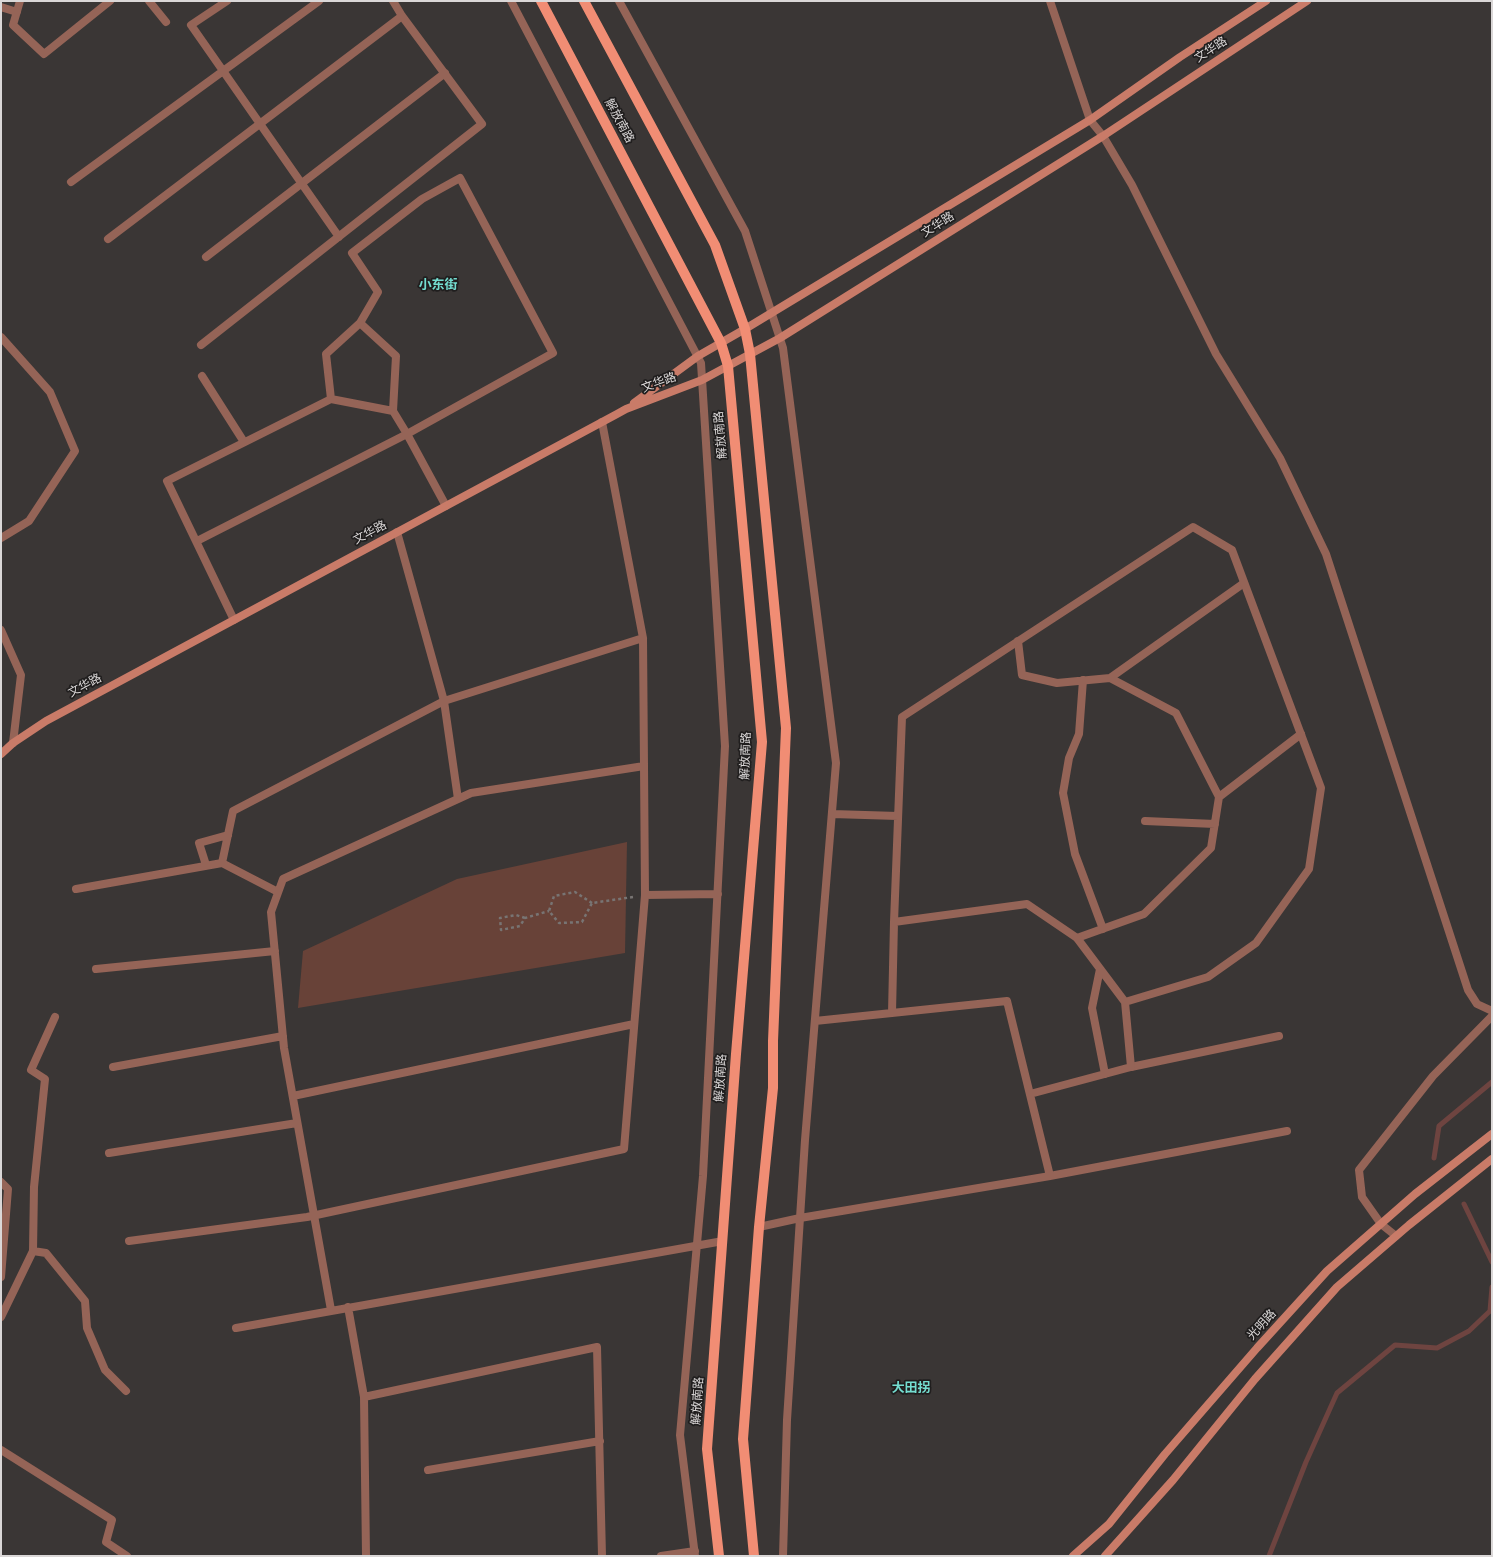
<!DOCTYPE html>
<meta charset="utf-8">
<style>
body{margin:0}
#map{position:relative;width:1493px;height:1557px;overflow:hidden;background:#3a3635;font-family:"Space Grotesk",sans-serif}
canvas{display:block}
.frame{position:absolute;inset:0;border:2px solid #dad7d7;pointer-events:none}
</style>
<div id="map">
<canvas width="1493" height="1557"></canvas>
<div class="frame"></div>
</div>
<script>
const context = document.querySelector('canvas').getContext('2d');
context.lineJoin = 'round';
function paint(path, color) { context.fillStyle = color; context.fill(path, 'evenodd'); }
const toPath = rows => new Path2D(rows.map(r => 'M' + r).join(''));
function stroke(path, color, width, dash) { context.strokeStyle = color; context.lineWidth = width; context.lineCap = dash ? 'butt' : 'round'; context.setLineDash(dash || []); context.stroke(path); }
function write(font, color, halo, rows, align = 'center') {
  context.font = font + ' "Space Grotesk","Noto Sans SC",sans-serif'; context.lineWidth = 3.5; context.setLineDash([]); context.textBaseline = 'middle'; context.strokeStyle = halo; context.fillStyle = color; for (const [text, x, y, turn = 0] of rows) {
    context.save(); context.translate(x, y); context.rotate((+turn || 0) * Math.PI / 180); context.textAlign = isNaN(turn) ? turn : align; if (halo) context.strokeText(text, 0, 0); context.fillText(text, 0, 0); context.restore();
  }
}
paint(toPath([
 [627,842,625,953,298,1008,303,951,457,879]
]), '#684238');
stroke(toPath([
 [1434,1158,1439,1126,1492,1082],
 [1464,1204,1492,1262],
 [1269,1556,1306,1462,1337,1393,1395,1345,1437,1348,1469,1331,1490,1311,1492,1287]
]), '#6e4440', 5);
stroke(toPath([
 [592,903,575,892,554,896,549,911,559,923,582,922,592,903,633,897],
 [525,918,516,915,500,918,501,930,520,926,525,918,549,911]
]), '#787473', 2.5, [3, 3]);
stroke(toPath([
 [20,1,13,25,44,54,110,1],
 [149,1,166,22],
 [1,7,17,12],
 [1018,641,1022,675,1057,683,1110,678,1176,713,1219,797,1211,848,1144,914,1077,938],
 [1110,678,1244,583],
 [1083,680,1079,734,1069,758,1063,793,1075,854,1103,929],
 [1219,797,1301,734],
 [1145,821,1215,824],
 [1131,1067,1279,1036],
 [33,1251,46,1253,85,1301,87,1328,105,1370,126,1391],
 [1,1317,33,1251,34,1187,45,1079,31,1070,55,1017],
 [1,1450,112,1520,106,1542,127,1556]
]), '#956457', 8);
stroke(toPath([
 [227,1,191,25,339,237],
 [511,1,701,363,725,746,703,1176,680,1435,695,1556],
 [619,1,745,231,783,348,836,763,805,1140,787,1420,783,1556],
 [1050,1,1090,120,1103,136,1132,185,1216,354,1280,458,1326,554,1468,990,1477,1004,1492,1011],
 [71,182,319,1],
 [108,239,402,16],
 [206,257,445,73],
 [1,337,50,392,75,451,29,521,1,538],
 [201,345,482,124,402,16,393,1],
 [202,376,244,442],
 [331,399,326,354,360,323],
 [397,532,444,701,458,799],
 [197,541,407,434,553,353,460,178,422,199,352,253,378,292,360,323,396,356,393,411,407,434,446,506],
 [234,620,167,481,331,399,393,411],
 [1,630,21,675,13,743],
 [832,814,898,816],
 [222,863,278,892],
 [206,865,199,843,228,835],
 [76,889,222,863,233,811,444,701,643,638],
 [645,895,718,894],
 [894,922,902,717,1193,527,1232,550,1321,788,1309,869,1256,943,1208,977,1125,1002],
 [96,969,275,951],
 [1100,969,1092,1008,1105,1074],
 [892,1013,894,922,1027,904,1077,938,1125,1002,1131,1067,1030,1094],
 [815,1021,1007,1001,1050,1176],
 [113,1067,283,1036],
 [293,1096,634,1024],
 [109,1153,297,1123],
 [1,1182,8,1189,1,1277],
 [759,1227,800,1218,1050,1176,1287,1131],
 [1396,1236,1381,1224,1362,1197,1359,1170,1433,1076,1492,1016],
 [129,1241,307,1217,624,1149,645,895,643,638,602,422],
 [348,1307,364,1397,366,1556],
 [331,1310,284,1048,271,912,283,879,471,793,644,766],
 [236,1328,723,1241],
 [364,1397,597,1347,602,1556],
 [428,1470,600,1441],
 [661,1556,695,1551]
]), '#956457', 8);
stroke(toPath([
 [634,403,698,356,745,329,1090,120,1180,57,1266,1],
 [1,754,13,743,46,721,617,414,626,409,702,380,780,338,1103,136,1307,1],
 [1073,1556,1109,1524,1165,1454,1257,1348,1327,1271,1415,1194,1492,1134],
 [1105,1556,1173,1480,1255,1379,1337,1287,1409,1225,1492,1159]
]), '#c97b68', 8);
stroke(toPath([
 [541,1,721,343,728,366,762,742,736,1054,707,1449,719,1556],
 [584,1,715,245,745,329,750,354,786,728,773,1041,773,1088,759,1227,743,1439,754,1556]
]), '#f18d74', 10);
write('12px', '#dad7d7', '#201e1e', [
 ["文华路",1211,50,-33],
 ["解放南路",619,121,62],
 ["文华路",938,225,-32],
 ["文华路",659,383,-20],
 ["解放南路",721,435,-95],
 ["文华路",370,533,-28],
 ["文华路",85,686,-28],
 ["解放南路",746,756,-88],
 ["解放南路",721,1078,-86],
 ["光明路",1262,1325,-48],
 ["解放南路",698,1401,-86]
]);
write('bold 13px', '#74ddd0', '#201e1e', [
 ["小东街",438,285],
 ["大田拐",911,1388]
]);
</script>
